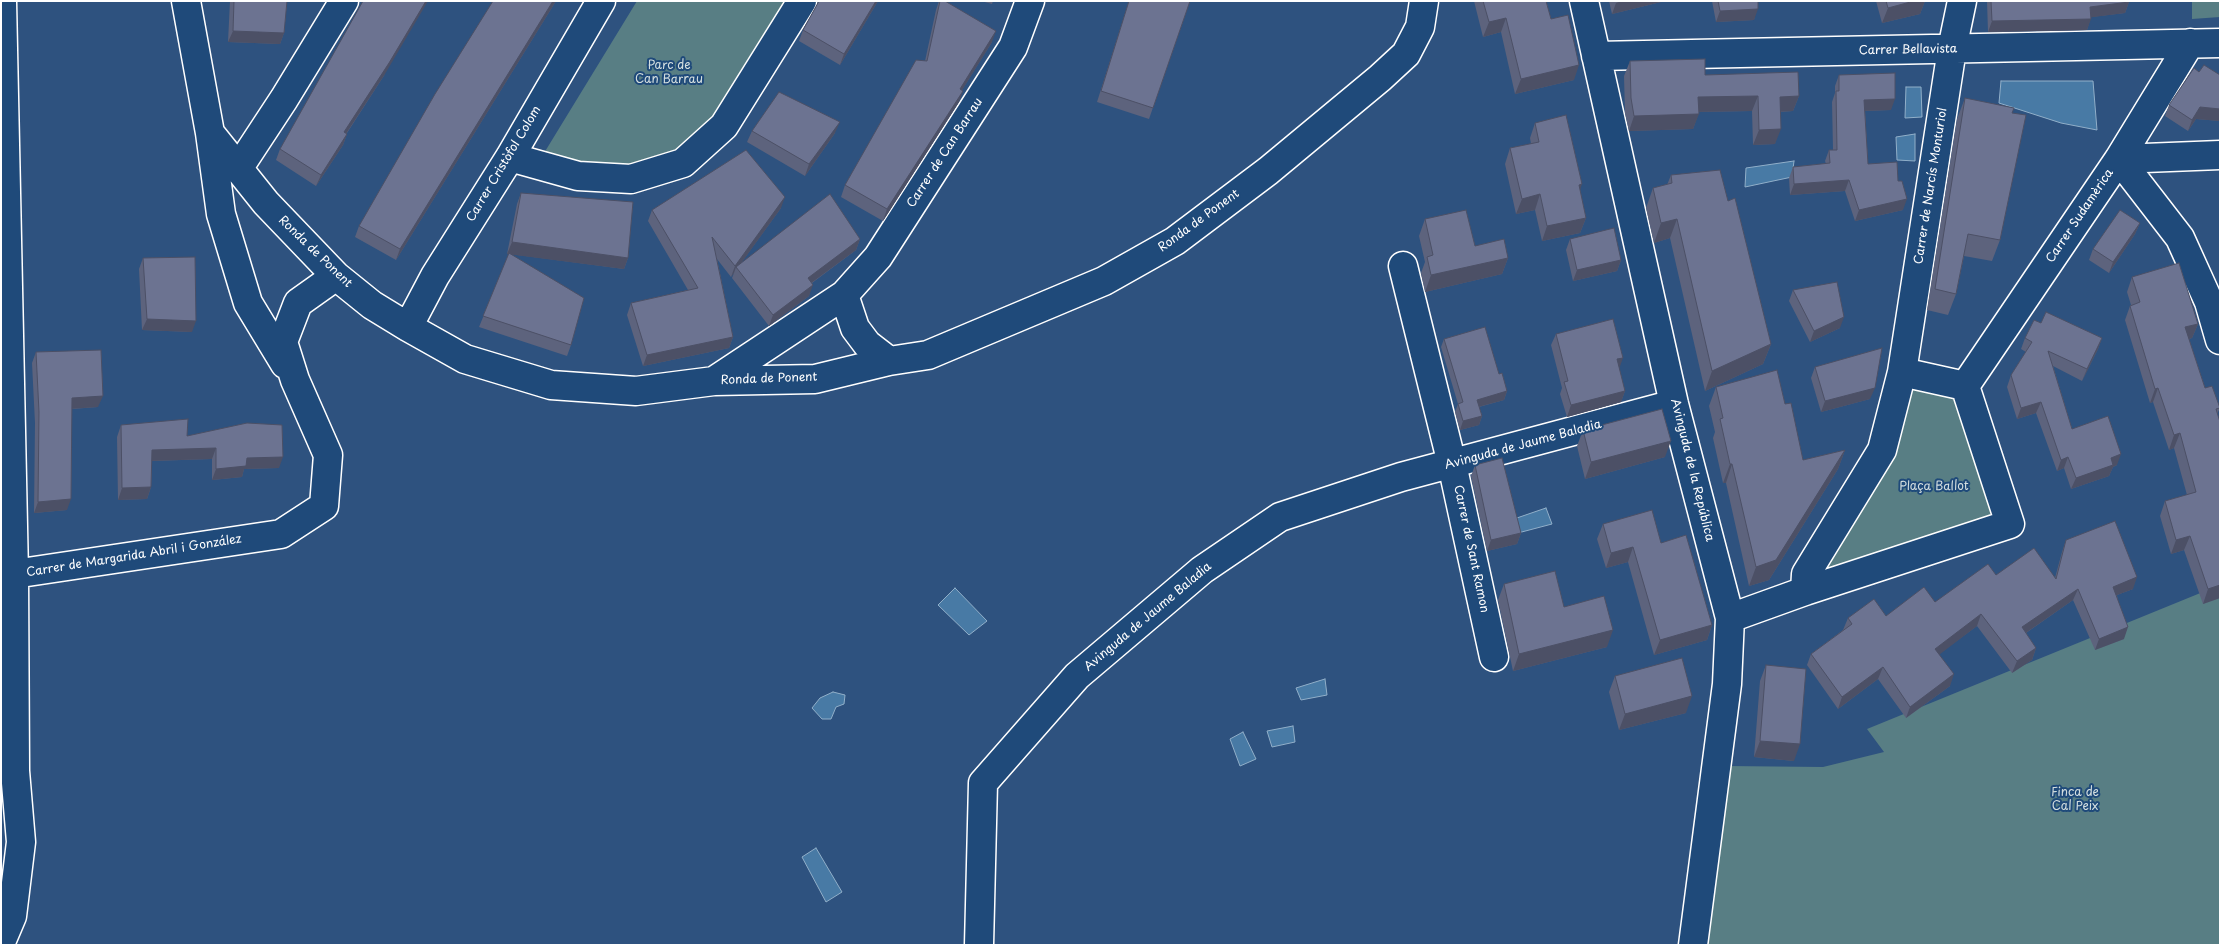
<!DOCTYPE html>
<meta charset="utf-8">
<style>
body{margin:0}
#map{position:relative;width:2221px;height:946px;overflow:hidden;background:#2e527f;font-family:"Playpen Sans",sans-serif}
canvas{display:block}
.frame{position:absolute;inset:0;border:2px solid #fff;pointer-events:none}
</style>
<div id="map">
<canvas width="2221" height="946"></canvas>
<div class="frame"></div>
</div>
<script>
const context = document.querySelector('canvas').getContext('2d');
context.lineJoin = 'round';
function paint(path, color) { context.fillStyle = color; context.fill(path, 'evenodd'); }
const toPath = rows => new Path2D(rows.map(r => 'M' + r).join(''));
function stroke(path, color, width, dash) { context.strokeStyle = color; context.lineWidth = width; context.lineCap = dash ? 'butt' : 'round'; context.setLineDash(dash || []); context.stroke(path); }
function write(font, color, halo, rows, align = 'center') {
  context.font = font + ' "Playpen Sans",sans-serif'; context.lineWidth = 4; context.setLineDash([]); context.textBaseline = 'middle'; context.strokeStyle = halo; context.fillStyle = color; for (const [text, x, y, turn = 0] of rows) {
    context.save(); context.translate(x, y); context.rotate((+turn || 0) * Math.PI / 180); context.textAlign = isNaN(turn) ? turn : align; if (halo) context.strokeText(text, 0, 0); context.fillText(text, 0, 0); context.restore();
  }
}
paint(toPath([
 [637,1,787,1,714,123,676,154,626,170,541,158],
 [2192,1,2220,1,2220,17,2192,19],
 [1910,385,1955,396,1994,502,1988,522,1835,575,1826,563],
 [2220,585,2220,945,1702,945,1726,766,1823,767,1884,752,1867,729]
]), '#587e84');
const water = toPath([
 [2001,81,2093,81,2097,130,2061,123,1999,103,2001,81],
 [1906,87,1921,87,1922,117,1905,118,1906,87],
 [1915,134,1915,161,1897,160,1896,137,1915,134],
 [1794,161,1792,177,1745,187,1746,168,1794,161],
 [1546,508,1552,524,1514,534,1511,520,1546,508],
 [955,588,987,621,969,635,938,605,955,588],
 [1325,679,1327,695,1301,700,1296,688,1325,679],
 [833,692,845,695,844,704,836,707,831,719,822,719,812,708,820,698,833,692],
 [1293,726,1295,742,1272,747,1267,731,1293,726],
 [1243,732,1256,759,1240,766,1230,739,1243,732],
 [816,848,842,892,826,902,802,857,816,848]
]);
paint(water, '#487aa5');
stroke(water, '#91afc9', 1);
const minor = toPath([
 [2,1,14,574],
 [186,1,210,133,266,203,336,276,372,305,408,327,465,359,551,385,636,391,714,381,815,379,889,361,928,355,1104,281,1175,241,1268,171,1380,78,1406,54,1420,27,1424,1],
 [1584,1,1674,404,1730,618,1727,684,1693,945],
 [1596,56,2220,43],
 [210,133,221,214,248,303,285,364],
 [510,157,578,176,631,179,683,163,724,126,802,1],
 [2119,159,2180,238,2209,302,2220,340],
 [2119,159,2220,155],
 [238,169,284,99,344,1],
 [1403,266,1452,464,1494,657],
 [844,295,855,328,867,344,889,361],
 [408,327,435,276,510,157,601,1],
 [1902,372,1965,386],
 [714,381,844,295,878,257,1013,47,1030,1],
 [1965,386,2119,159,2190,43],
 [1805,591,1806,574,1882,450,1902,372,1952,49,1962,1],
 [1730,618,1805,591,2010,524,1965,386],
 [1,942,12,916,21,842,15,771,14,574,281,534,324,506,328,455,295,380,283,342,298,303,336,276],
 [979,945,983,783,1077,676,1202,570,1280,517,1401,477,1674,404]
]);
stroke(minor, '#fff', 31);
stroke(minor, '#1f4a7a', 28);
paint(toPath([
 [230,1,287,1,284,33,280,44,228,42],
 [493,1,556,1,396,260,355,237,359,226],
 [819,1,878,1,840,65,799,41,803,30],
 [939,1,945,1,992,42,962,90,959,102,883,221,841,197,845,185,925,61,936,10],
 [981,1,993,1,992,4],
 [1129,1,1190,1,1149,119,1097,102],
 [1474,1,1546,1,1551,19,1574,80,1515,94,1501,32,1483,37],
 [1609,1,1665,1,1612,14],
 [1712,1,1758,1,1754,20,1716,22],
 [1876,1,1925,1,1920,14,1882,23],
 [1987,1,2129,1,2129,2,2125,13,2091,17,2087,30,1988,32],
 [1630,61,1705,75,1799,96,1793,111,1780,112,1775,144,1753,145,1752,111,1699,112,1693,129,1629,131,1625,113,1624,76],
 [2199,72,2220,75,2220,121,2196,119,2188,131,2165,116,2169,105],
 [385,74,347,133,347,134,343,145,316,186,276,160,280,149],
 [1839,75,1891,110,1865,111,1868,164,1898,181,1903,210,1855,221,1845,191,1790,195,1789,178,1793,167,1826,164,1825,161,1829,150,1833,150,1832,102,1835,93,1835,86],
 [1965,98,2000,240,1992,261,1964,256,1956,294,1948,315,1927,310,1957,119],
 [1535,123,1580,191,1586,218,1580,233,1542,241,1535,210,1516,214,1505,164,1510,148,1531,144,1530,138],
 [752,131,835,133,805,176,747,142],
 [1671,175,1728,201,1771,344,1763,364,1705,391,1670,238,1654,243,1646,208,1653,188,1667,185],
 [521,193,628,258,624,269,510,254,571,345,567,356,479,327,509,254,507,254,517,204],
 [781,208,741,263,860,239,856,250,812,283,809,296,769,326,732,278,734,273,731,277,717,259,733,337,729,348,643,366,627,315,631,303,688,290,648,221,652,210],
 [1425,219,1475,246,1508,258,1502,274,1425,292,1421,273,1425,262,1419,236],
 [2140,223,2135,234,2109,273,2089,260,2093,249],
 [1570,239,1621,260,1617,271,1573,281,1566,250],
 [143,258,192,332,142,330,139,269],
 [2132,277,2198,324,2192,338,2189,339,2205,388,2220,408,2217,414,2220,422,2220,598,2203,604,2184,550,2171,554,2160,516,2165,501,2187,495,2174,448,2169,450,2153,402,2150,403,2125,320,2130,306,2131,305,2127,292],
 [1793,290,1840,328,1810,342,1789,301],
 [2041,323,2102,338,2098,349,2082,381,2053,366,2072,429,2117,465,2113,467,2109,476,2071,489,2064,468,2057,471,2036,413,2017,419,2007,387,2011,375,2026,352,2021,349,2025,338],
 [1556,334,1619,368,1625,391,1621,402,1567,417,1560,394,1562,388,1551,345],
 [1444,339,1499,374,1507,391,1504,400,1479,407,1482,416,1479,425,1460,430,1455,412,1458,404,1441,347],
 [36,352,98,407,72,409,67,510,34,513,35,423,32,363],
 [1815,367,1870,399,1821,412,1811,378],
 [1716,387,1785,404,1803,460,1845,450,1838,469,1769,580,1749,586,1726,483,1723,483,1713,438,1715,432,1709,406],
 [121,425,187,436,279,468,244,469,242,477,212,480,212,459,152,461,151,487,147,499,118,500,117,437],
 [1583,430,1665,457,1585,479,1577,446],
 [1475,465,1521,533,1517,544,1487,551,1471,476],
 [1603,524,1661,543,1712,625,1707,640,1654,655,1628,562,1606,568,1597,539],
 [2066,540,2133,589,2117,595,2124,639,2095,650,2073,600,2026,633,2036,648,2032,660,2012,673,1977,626,1939,654,1950,686,1906,718,1878,679,1838,709,1807,665,1811,654,1843,630,1848,618,1886,616,1935,602,1996,575,2055,578,2062,552],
 [1504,584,1607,647,1513,671,1498,600],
 [1766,665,1794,761,1754,757,1760,681],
 [1615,676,1686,713,1619,730,1609,692]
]), '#5d637d');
paint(toPath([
 [426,1,428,1,385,74,340,143,344,132],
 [553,1,556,1,396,260,400,249],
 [876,1,878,1,840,65,844,54],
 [1622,1,1665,1,1612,14,1616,3],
 [1914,1,1925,1,1920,14,1882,23,1888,8],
 [2129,2,2125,13,2086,18,2090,7],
 [1758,9,1754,20,1716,22,1720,11],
 [1506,18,1501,32,1483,37,1489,22],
 [2091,19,2087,30,1988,32,1992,21],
 [233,31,284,33,280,44,228,42],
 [996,31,992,42,956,100,960,89],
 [1579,65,1574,80,1515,94,1521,79],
 [963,91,959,102,883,221,887,209],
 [1758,96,1752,111,1693,112,1698,97],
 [1799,96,1793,111,1775,112,1780,97],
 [1895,99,1891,110,1860,111,1864,100],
 [2200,107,2220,109,2220,121,2196,119,2188,131,2192,120],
 [1699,114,1693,129,1629,131,1634,116],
 [840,122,835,133,805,176,809,164],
 [1781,129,1775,144,1753,145,1759,130],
 [347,134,343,145,316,186,321,175],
 [1849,180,1845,191,1790,195,1794,184],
 [1582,184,1577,199,1579,185],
 [1540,194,1535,210,1516,214,1522,199],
 [785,197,781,208,737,269,736,267,734,273,731,277,735,266],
 [1907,199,1903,210,1855,221,1859,210],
 [1586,218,1580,233,1542,241,1547,226],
 [1677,219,1670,238,1654,243,1661,223],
 [2140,223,2135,234,2109,273,2113,262],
 [860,239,856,250,803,289,808,278],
 [512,242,628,258,624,269,507,254],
 [1508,258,1502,274,1425,292,1431,275],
 [1621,260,1617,271,1573,281,1577,270],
 [813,285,809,296,769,326,773,315],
 [1844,317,1840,328,1810,342,1814,331],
 [147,319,196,321,192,332,142,330],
 [2198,324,2192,338,2180,342,2185,327],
 [733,337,729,348,643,366,647,355],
 [2102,338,2098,349,2082,381,2087,369],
 [1771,344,1763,364,1705,391,1712,371],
 [1623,358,1619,369,1617,359],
 [1875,388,1870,399,1821,412,1825,401],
 [2158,388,2153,402,2150,403,2155,389],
 [1507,391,1504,400,1474,408,1477,400],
 [1625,391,1621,402,1567,417,1571,405],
 [103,396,98,407,68,409,72,398],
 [2041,402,2036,413,2017,419,2021,408],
 [1482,416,1479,425,1460,430,1463,421],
 [2180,433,2174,448,2169,450,2174,435],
 [1671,441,1665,457,1585,479,1591,462],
 [216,448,212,459,147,461,152,450],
 [1845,450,1838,469,1769,580,1749,586,1756,567],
 [2121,454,2117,465,2113,467,2109,476,2071,489,2076,478,2111,458],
 [283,457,279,468,244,469,242,477,212,480,216,469,247,458],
 [2068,457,2064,468,2057,471,2061,460],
 [1730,464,1732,464,1726,483,1723,483],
 [151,487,147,499,118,500,122,488],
 [71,499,67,510,34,513,38,502],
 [1521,533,1517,544,1487,551,1491,540],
 [2190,536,2184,550,2171,554,2176,540],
 [1633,547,1628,562,1606,568,1611,553],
 [2137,577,2133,589,2109,598,2113,587],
 [2220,585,2220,598,2203,604,2208,589],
 [2078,589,2073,600,2017,639,2022,627],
 [1981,614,1977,626,1931,661,1935,649],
 [1712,625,1707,640,1654,655,1660,640],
 [2128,627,2124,639,2095,650,2099,639],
 [1613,630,1607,647,1513,671,1519,654],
 [2036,648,2032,660,2012,673,2017,661],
 [1883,667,1878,679,1838,709,1842,697],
 [1954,674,1950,686,1906,718,1910,707],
 [1692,696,1686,713,1619,730,1625,714],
 [1760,741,1800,744,1794,761,1754,757]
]), '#4c5066');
const building = toPath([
 [234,1,287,1,284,33,233,31,234,1],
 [363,1,426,1,389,63,344,132,347,134,321,175,280,149,363,1],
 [493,1,553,1,400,249,359,226,435,94,493,1],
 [819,1,876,1,844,54,803,30,819,1],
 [940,1,945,1,996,31,960,89,963,91,887,209,845,185,916,60,927,61,940,1],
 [1129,1,1190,1,1153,108,1101,91,1129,1],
 [1483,1,1546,1,1551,19,1568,15,1579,65,1521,79,1506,18,1489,22,1483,1],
 [1718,1,1758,1,1758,9,1720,11,1718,1],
 [1886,1,1914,1,1888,8,1886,1],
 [1991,1,2129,1,2129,2,2090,7,2091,19,1992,21,1991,1],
 [1705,59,1705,75,1798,72,1799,96,1780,97,1781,129,1759,130,1758,96,1698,97,1699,114,1634,116,1631,98,1630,61,1705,59],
 [2204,65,2220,75,2220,109,2200,107,2192,120,2169,105,2194,68,2199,72,2204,65],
 [1895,73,1895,99,1864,100,1868,164,1897,162,1898,181,1902,181,1907,199,1859,210,1849,180,1794,184,1793,167,1830,163,1829,150,1837,150,1836,91,1839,91,1839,75,1895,73],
 [779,92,840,122,809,164,752,131,779,92],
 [1965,98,2014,108,2012,113,2026,115,2000,240,1968,234,1956,294,1935,289,1965,98],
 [1566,115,1582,184,1579,185,1586,218,1547,226,1540,194,1522,199,1510,148,1539,142,1535,123,1566,115],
 [746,150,785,197,735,266,712,237,733,337,647,355,631,303,698,288,652,210,746,150],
 [1720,170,1728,201,1735,198,1771,344,1712,371,1677,219,1661,223,1653,188,1672,183,1671,175,1720,170],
 [521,193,633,202,628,258,512,242,521,193],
 [830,194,860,239,808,278,813,285,773,315,736,267,830,194],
 [1466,210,1475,246,1504,239,1508,258,1431,275,1427,257,1433,255,1425,219,1466,210],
 [2120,210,2140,223,2113,262,2093,249,2120,210],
 [1614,228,1621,260,1577,270,1570,239,1614,228],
 [509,253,584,298,571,345,483,316,509,253],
 [195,257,196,321,147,319,143,258,195,257],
 [2179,263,2198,324,2185,327,2205,388,2212,386,2220,408,2216,409,2220,422,2220,585,2208,589,2190,536,2176,540,2165,501,2196,492,2180,433,2174,435,2158,388,2155,389,2130,306,2140,302,2132,277,2179,263],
 [1837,282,1844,317,1814,331,1793,290,1837,282],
 [2046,312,2102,338,2087,369,2048,351,2072,429,2108,416,2121,454,2111,458,2113,465,2076,478,2068,457,2061,460,2041,402,2021,408,2011,375,2032,342,2025,338,2034,320,2041,323,2046,312],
 [1613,319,1623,358,1617,359,1625,391,1571,405,1564,382,1568,381,1556,334,1613,319],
 [1485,327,1499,374,1502,373,1507,391,1477,400,1482,416,1463,421,1458,404,1463,402,1444,339,1485,327],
 [1882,348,1875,388,1825,401,1815,367,1882,348],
 [101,350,103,396,72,398,71,499,38,502,39,412,36,352,101,350],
 [1777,370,1785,404,1791,403,1803,460,1845,450,1776,560,1756,567,1732,464,1730,464,1720,419,1723,418,1716,387,1777,370],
 [1662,409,1671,441,1591,462,1583,430,1662,409],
 [188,419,187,436,247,423,282,425,283,457,247,458,246,466,216,469,216,448,152,450,151,487,122,488,121,425,188,419],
 [1502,458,1521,533,1491,540,1475,465,1502,458],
 [1652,510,1661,543,1686,535,1712,625,1660,640,1633,547,1611,553,1603,524,1652,510],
 [2115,521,2137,577,2113,587,2128,627,2099,639,2078,589,2022,627,2036,648,2017,661,1981,614,1935,649,1954,674,1910,707,1883,667,1842,697,1811,654,1852,624,1848,618,1874,599,1886,616,1924,587,1935,602,1988,564,1996,575,2034,548,2056,579,2066,540,2115,521],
 [1555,571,1564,607,1604,596,1613,630,1519,654,1504,584,1555,571],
 [1682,658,1692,696,1625,714,1615,676,1682,658],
 [1766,665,1806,669,1800,744,1760,741,1766,665]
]);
paint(building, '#6c7391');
stroke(building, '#4c5066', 1);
write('12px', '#fff', '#1f4a7a', [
 ["Carrer Bellavista",1908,50,-1],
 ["Carrer de Can Barrau",945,153,-57],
 ["Carrer Cristòfol Colom",504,164,-59],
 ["Carrer de Narcís Monturiol",1931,186,-81],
 ["Carrer Sudamèrica",2080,216,-56],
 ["Ronda de Ponent",1199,221,-36],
 ["Ronda de Ponent",315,252,44],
 ["Ronda de Ponent",769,379,-2],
 ["Avinguda de Jaume Baladia",1523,445,-15],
 ["Avinguda de la República",1692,470,76],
 ["Carrer de Sant Ramon",1471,549,78],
 ["Carrer de Margarida Abril i González",134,556,-9],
 ["Avinguda de Jaume Baladia",1148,617,-40]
]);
write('12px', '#d5dfe0', '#1f4a7a', [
 ["Parc de",669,66],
 ["Can Barrau",669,80],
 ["Plaça Ballot",1934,487],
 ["Finca de",2075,793],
 ["Cal Peix",2075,807]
]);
</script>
